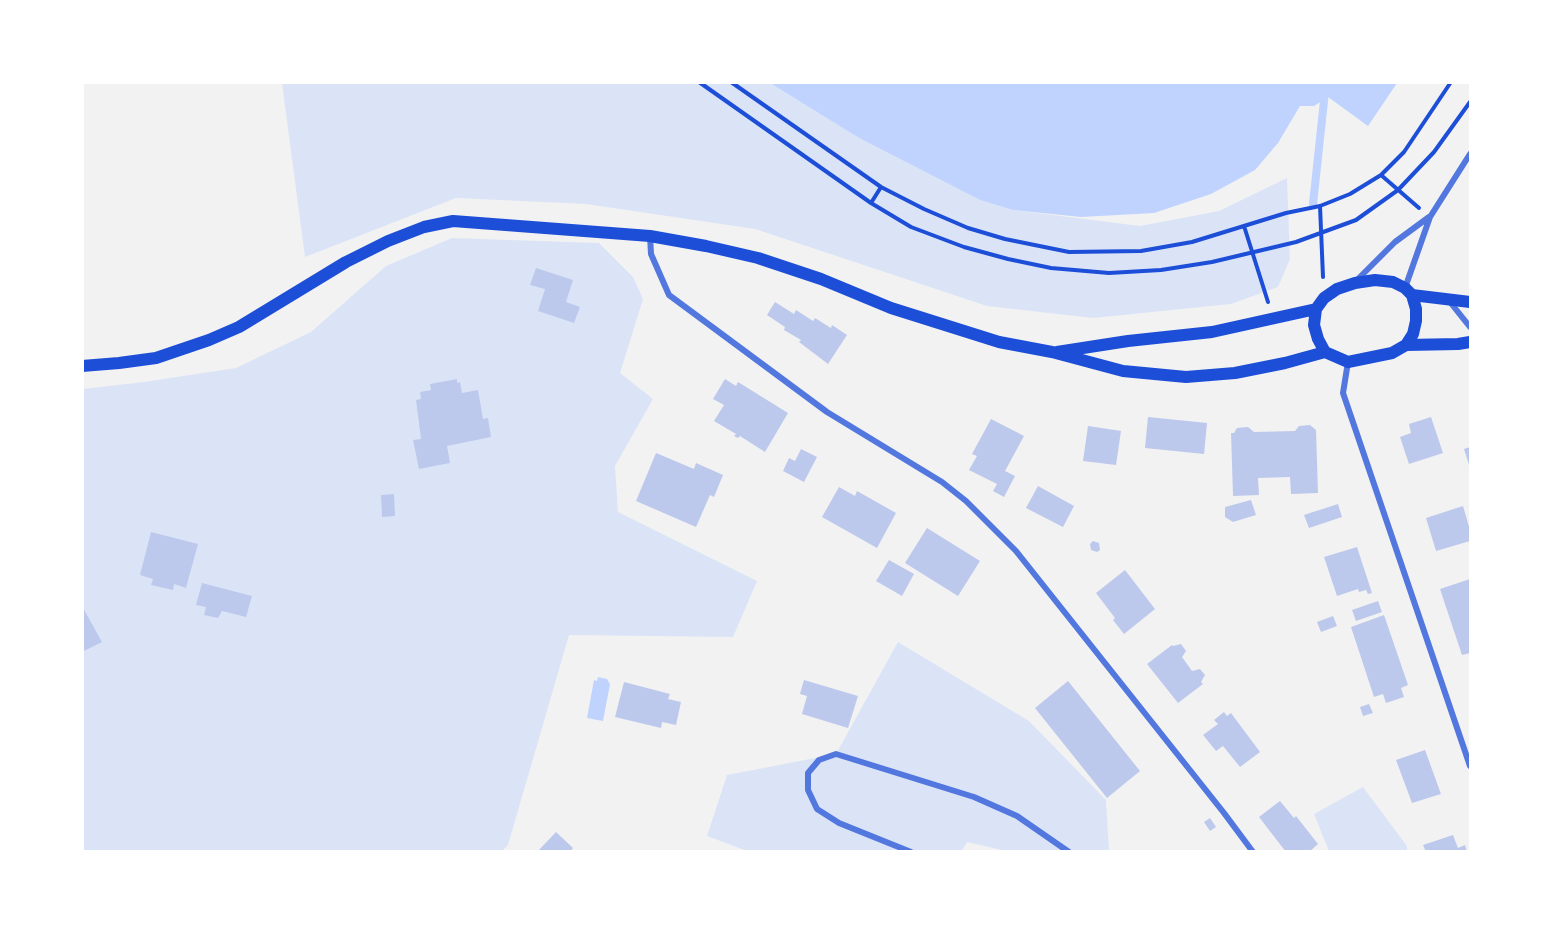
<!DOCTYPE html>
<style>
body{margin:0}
#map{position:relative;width:1553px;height:934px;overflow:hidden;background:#f2f2f2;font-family:Mulish,sans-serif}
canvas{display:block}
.frame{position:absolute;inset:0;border:84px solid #fff;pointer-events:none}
</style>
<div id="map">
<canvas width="1553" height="934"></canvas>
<div class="frame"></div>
</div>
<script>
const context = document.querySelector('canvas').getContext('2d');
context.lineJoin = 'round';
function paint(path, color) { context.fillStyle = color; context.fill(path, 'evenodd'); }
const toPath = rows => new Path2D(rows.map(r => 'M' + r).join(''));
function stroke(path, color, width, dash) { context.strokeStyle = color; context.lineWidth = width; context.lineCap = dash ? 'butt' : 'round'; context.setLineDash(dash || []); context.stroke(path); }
paint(toPath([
 [282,83,770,83,859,138,980,200,1013,210,1140,226,1219,211,1287,178,1290,259,1278,287,1231,304,1093,318,987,306,755,229,586,204,456,198,305,257],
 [452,238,599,243,633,277,643,299,620,373,653,399,615,466,618,512,757,581,733,637,569,635,508,845,502,851,83,852,83,389,144,382,236,368,311,332,386,266],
 [898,642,1029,721,1106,800,1109,851,1006,851,967,842,961,852,750,852,707,836,727,775,836,754],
 [1363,787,1407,846,1407,851,1329,851,1314,814]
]), '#dbe4f7');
paint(toPath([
 [770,83,1397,82,1397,83,1368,126,1328,97,1314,106,1300,106,1278,143,1255,170,1211,194,1154,213,1081,217,1013,210,980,200,859,138],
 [598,677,607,679,610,684,603,721,587,718,594,680,597,681]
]), '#bfd3fe');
stroke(toPath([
 [1313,204,1326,82]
]), '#bfd3fe', 8);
paint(toPath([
 [536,268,573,280,566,302,580,307,574,323,538,311,545,289,530,285],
 [775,302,794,314,796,310,813,321,815,318,831,328,832,325,847,335,828,364,799,342,801,340,784,330,785,327,767,315],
 [457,379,457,383,460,382,462,393,478,390,483,419,488,418,491,437,447,446,450,463,419,469,413,440,421,439,416,400,421,399,420,392,431,390,430,384],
 [725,379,736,386,738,382,788,413,765,452,740,436,738,438,734,436,736,434,714,421,724,405,713,399],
 [1148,417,1207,423,1204,454,1145,448],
 [1431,417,1443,453,1409,464,1400,437,1411,433,1409,424],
 [991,419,1024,436,1005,471,1015,476,1004,497,993,491,997,484,969,470,977,456,972,454],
 [1310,425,1316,430,1318,493,1291,494,1290,477,1258,478,1259,495,1233,496,1231,433,1234,433,1237,428,1248,427,1254,432,1295,431,1299,426],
 [1088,426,1121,431,1116,465,1083,461],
 [1470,447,1470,468,1464,449],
 [801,449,817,457,804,482,783,471,789,458,795,461],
 [656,453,694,469,696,463,723,475,714,497,710,495,696,527,636,501],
 [1038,486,1074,506,1063,527,1026,508],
 [839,487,855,496,857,491,896,513,877,548,822,517],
 [394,494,395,516,382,517,381,495],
 [1251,500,1256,515,1233,522,1225,517,1225,507],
 [1338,504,1342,517,1309,528,1304,515],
 [1463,506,1470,530,1470,541,1436,551,1426,518],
 [927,528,980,561,958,596,905,563],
 [151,532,198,544,186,588,174,584,173,590,151,585,153,579,140,575],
 [1093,541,1099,543,1100,550,1097,552,1091,550,1090,544],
 [1357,547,1372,593,1368,594,1366,590,1359,592,1358,589,1337,596,1324,557],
 [889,560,914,574,902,596,876,581],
 [1125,570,1155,609,1124,634,1113,620,1115,618,1096,593],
 [1470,579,1470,653,1462,655,1440,589],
 [202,583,252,596,246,617,222,611,218,618,204,615,206,607,196,605],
 [1378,601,1382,612,1356,621,1352,610],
 [82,606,102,642,82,652],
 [1384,615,1408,685,1401,688,1404,697,1386,703,1383,694,1374,697,1351,627],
 [1333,616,1337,626,1321,632,1317,622],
 [1181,644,1186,651,1182,657,1192,671,1200,669,1205,675,1201,682,1203,684,1178,703,1147,664,1172,645,1173,646],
 [804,680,858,696,848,728,802,714,807,696,800,694],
 [1068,681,1140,771,1107,798,1035,708],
 [624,682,670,694,668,699,681,702,676,725,662,722,661,728,615,717],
 [1369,704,1373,713,1363,716,1360,707],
 [1224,712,1227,716,1231,713,1260,752,1240,767,1223,746,1216,751,1203,735,1218,724,1214,720],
 [1425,750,1441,794,1412,803,1396,760],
 [1280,801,1294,818,1296,816,1318,844,1309,852,1286,852,1259,817],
 [1210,818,1216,827,1210,831,1204,822],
 [556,832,573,848,570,852,537,852],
 [1453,835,1458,848,1465,845,1467,852,1426,852,1423,845]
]), '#bdc9ec');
stroke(toPath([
 [699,82,871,203,911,227,964,247,1008,259,1051,268,1109,273,1161,270,1212,262,1296,242,1356,220,1398,190,1434,152,1470,102],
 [731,82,881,187,924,209,968,228,1005,239,1069,252,1141,251,1192,242,1286,213,1320,206,1350,194,1381,175,1404,152,1451,82],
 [1381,175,1419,208],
 [871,203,881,187],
 [1320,206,1323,277],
 [1244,226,1268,302]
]), '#1d4ed8', 4);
stroke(toPath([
 [650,236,651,254,669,295,827,412,942,482,966,501,1016,551,1224,813,1253,852],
 [1356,281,1395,242,1429,217],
 [1405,288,1430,217,1470,154],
 [1450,302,1470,327],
 [1348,362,1343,393,1470,766],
 [911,852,839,823,817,809,808,790,808,773,819,760,836,754,974,797,1017,816,1069,852]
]), '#5277de', 6);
stroke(toPath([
 [1375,280,1393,282,1405,288,1412,295,1416,309,1416,321,1413,334,1406,345,1392,353,1348,362,1325,352,1318,339,1314,325,1316,309,1324,298,1337,289,1355,283,1375,280],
 [1412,295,1470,302],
 [1406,345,1458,344,1470,342],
 [1057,352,1128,341,1212,332,1316,309],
 [82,366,119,363,156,358,209,340,239,327,346,262,388,241,424,227,453,221,650,236,706,246,758,258,821,279,891,308,999,342,1052,352,1123,371,1186,377,1235,373,1285,363,1325,352]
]), '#1d4ed8', 12);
</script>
